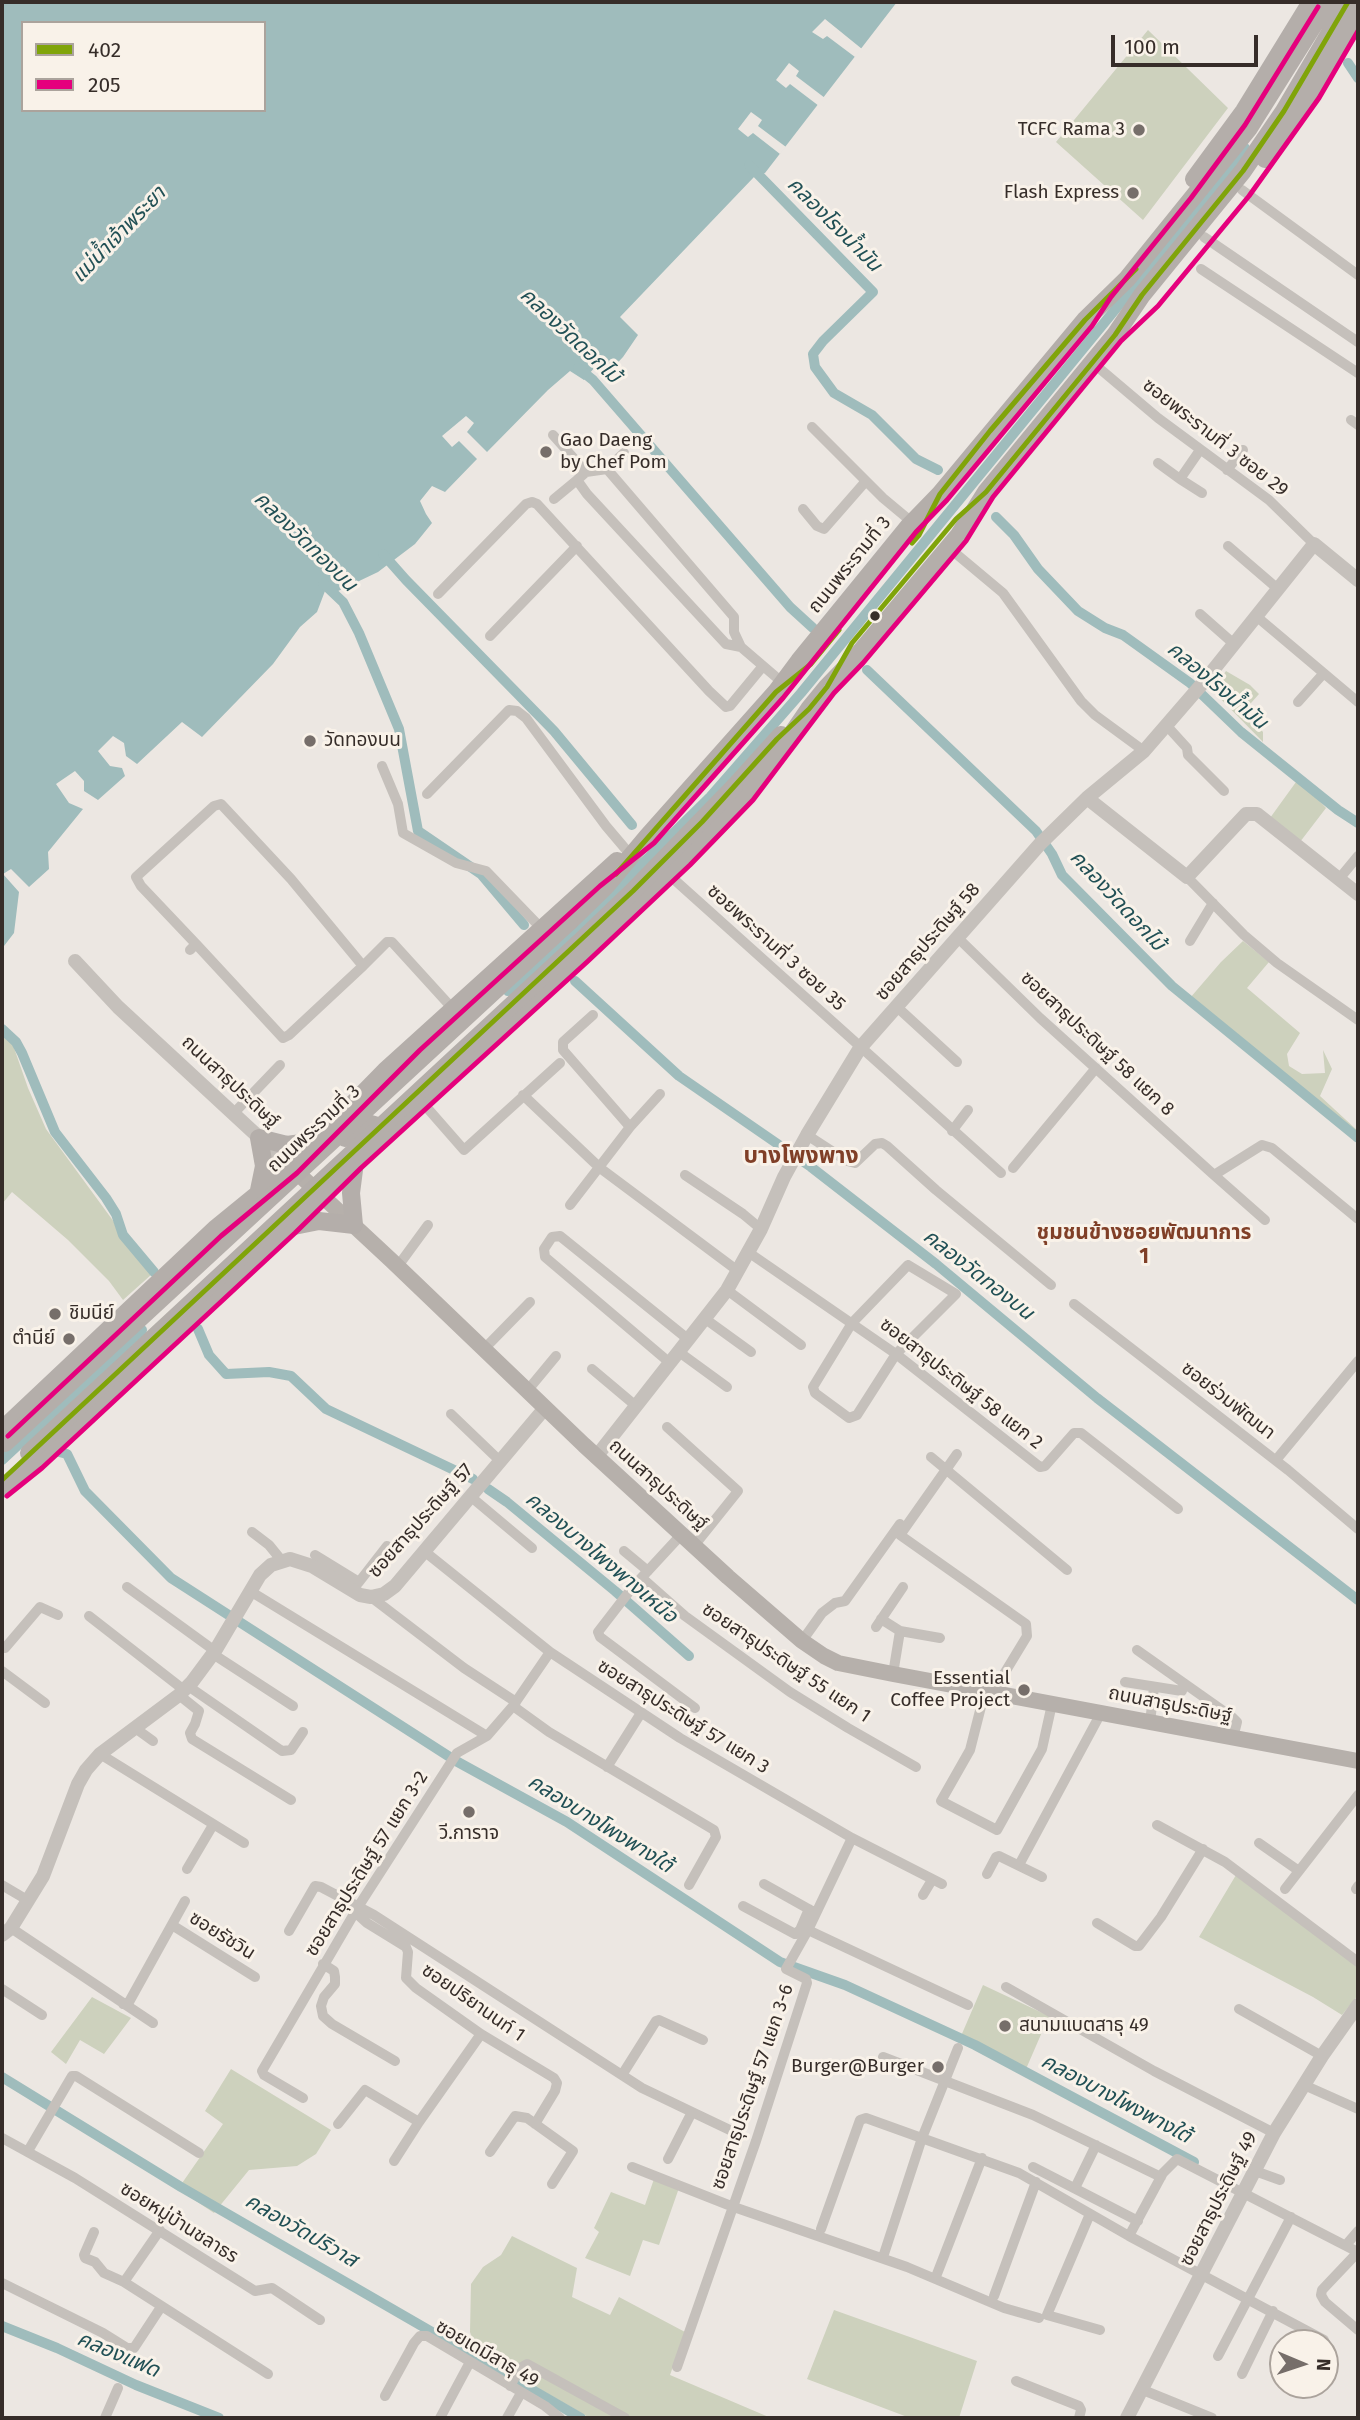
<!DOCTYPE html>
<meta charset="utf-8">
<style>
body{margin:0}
#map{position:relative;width:1360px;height:2420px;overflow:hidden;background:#ece7e2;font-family:"Fira Sans",sans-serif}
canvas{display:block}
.frame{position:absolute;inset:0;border:4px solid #362d29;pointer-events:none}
.legend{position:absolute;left:21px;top:21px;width:245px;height:91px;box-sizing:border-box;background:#f9f2e9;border:2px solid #aba39c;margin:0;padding:9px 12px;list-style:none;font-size:21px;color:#362d29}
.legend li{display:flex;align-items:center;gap:14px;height:35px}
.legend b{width:35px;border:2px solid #aba39c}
.north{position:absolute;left:1269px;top:2329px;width:70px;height:70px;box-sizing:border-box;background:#f9f2e9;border:2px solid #aba39c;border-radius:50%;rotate:92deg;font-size:19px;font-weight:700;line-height:28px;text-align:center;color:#362d29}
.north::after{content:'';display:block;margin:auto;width:24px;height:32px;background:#766e6a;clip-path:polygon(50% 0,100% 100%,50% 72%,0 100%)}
.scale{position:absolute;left:1111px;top:35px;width:147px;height:32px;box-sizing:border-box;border:4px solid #362d29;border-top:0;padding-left:9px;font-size:21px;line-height:24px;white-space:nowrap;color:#362d29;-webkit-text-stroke:5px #f9f2e9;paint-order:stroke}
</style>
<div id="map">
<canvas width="1360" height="2420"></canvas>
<div class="frame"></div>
<ul class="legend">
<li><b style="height:9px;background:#80a40a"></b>402</li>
<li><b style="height:9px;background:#e5007d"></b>205</li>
</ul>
<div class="north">N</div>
<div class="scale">100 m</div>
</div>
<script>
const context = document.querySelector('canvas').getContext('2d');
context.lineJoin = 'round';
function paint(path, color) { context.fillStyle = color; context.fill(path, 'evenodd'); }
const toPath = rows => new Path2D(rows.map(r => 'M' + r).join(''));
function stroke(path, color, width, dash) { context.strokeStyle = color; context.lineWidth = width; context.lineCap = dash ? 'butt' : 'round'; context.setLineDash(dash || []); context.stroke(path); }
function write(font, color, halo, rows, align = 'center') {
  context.font = font + ' "Fira Sans","Noto Sans Thai",sans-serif'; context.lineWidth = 6; context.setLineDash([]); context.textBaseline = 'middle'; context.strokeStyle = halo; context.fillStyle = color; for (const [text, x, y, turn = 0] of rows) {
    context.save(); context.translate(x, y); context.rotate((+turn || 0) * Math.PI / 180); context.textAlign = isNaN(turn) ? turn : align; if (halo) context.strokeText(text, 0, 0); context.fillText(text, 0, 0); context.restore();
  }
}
paint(toPath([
 [1148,30,1228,108,1143,220,1056,142],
 [1226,671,1250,685,1259,694,1244,711,1263,732,1263,742,1212,690],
 [1296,782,1315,796,1326,808,1300,842,1270,818],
 [1243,941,1269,962,1247,988,1300,1033,1287,1054,1289,1066,1302,1074,1325,1073,1323,1050,1332,1069,1320,1096,1358,1131,1358,1141,1190,998,1221,962],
 [2,1035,13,1045,28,1088,46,1129,152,1274,123,1300,109,1281,68,1240,12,1192,2,1204],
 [1236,1875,1358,1966,1358,1995,1342,2015,1313,1997,1199,1937],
 [983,1985,1049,2016,1026,2069,961,2036],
 [92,1997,131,2018,104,2054,80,2040,66,2064,51,2052],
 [231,2069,331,2130,316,2154,297,2166,249,2170,214,2213,178,2189,223,2124,205,2111],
 [654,2179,679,2188,659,2245,643,2240,630,2276,585,2258,599,2232,594,2228,611,2192,645,2205],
 [512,2236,577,2268,572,2297,610,2315,619,2297,685,2332,670,2375,771,2418,590,2418,477,2353,470,2332,471,2284,483,2267,501,2255],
 [834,2310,977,2361,959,2418,910,2418,807,2379]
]), '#cdd1bd');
paint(toPath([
 [2,2,897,2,765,173,754,177,620,317,638,335,623,357,604,377,595,367,584,380,570,371,548,390,487,452,467,432,474,423,466,416,442,436,452,447,459,441,477,459,445,492,432,486,420,501,426,514,432,523,415,544,378,572,334,593,325,591,317,612,300,627,273,664,202,737,182,722,137,764,126,756,124,743,113,736,98,751,110,766,122,768,125,776,98,800,84,791,84,781,75,771,56,784,69,803,83,809,48,852,49,869,29,887,11,869,3,874,19,892,14,933,4,946,2,944],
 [23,23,264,23,264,110,23,110]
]), '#9fbcbc');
paint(toPath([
 [825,19,862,49,855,57,827,36,823,39,812,32],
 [789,63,799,71,796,76,825,98,819,106,790,84,786,88,776,80],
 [751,112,762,120,758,126,786,147,780,154,753,133,748,137,738,129]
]), '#ece7e2');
stroke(toPath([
 [1348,63,1358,78],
 [749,165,873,292,823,341,813,354,815,367,834,393,872,415,916,459,938,470],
 [578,368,593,380,790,607,813,628],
 [996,517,1014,535,1038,569,1078,611,1105,628,1123,635,1190,683,1241,732,1338,810,1358,823],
 [383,554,406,580,554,731,632,825],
 [323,583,343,602,359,633,399,729,418,831,481,874,524,925],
 [867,670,1036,831,1052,854,1062,875,1172,986,1358,1138],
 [575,981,679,1076,811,1167,936,1264,1097,1398,1358,1600],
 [508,991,587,918,710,797,801,693,1177,234,1245,148],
 [2,1029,16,1042,22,1053,55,1132,106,1198,116,1214,123,1235,154,1272],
 [198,1329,209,1355,226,1374,269,1372,291,1376,326,1409,473,1479],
 [4,1438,67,1454,85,1491,171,1578,456,1761,567,1822,780,1962,845,1985,975,2045,1194,2162],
 [2,1460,142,1330],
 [488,1489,507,1502,615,1591,689,1656],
 [2,2077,181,2187,581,2418],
 [2,2326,57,2348,136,2385,219,2418]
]), '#9fbcbc', 10);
stroke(toPath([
 [1242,190,1358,275],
 [1204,237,1358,342],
 [1201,269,1358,373],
 [1093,363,1158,418,1269,500,1314,544],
 [1351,420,1358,425],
 [812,427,883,498,913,523],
 [553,435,586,472],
 [1200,450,1180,479,1202,493],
 [1158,463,1180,479],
 [607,469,624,453],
 [1227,470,1243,450],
 [554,499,577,480],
 [803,509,817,526,824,529,866,481],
 [1228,546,1278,589],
 [948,547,1003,593,1081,701,1095,715,1144,751],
 [438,594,526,504,532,502,537,504,709,691,726,707,730,706,763,666],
 [1200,614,1234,644],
 [1256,616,1358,702],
 [490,636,577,546],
 [741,647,726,644,587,494,577,480,586,472,607,469,734,617,734,632,741,647,783,683],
 [1298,702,1323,674],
 [1167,726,1187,748,1188,755,1224,791],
 [382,766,398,804,403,833,456,863,486,871,541,928],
 [427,794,509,710,517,711,526,718,606,826,628,852],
 [668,874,1001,1173],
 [1187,877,1244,935,1277,963,1358,1020],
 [1339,879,1358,856],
 [957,937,1040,1018,1214,1175,1262,1145,1272,1148,1358,1219],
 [1190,941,1213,903],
 [196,944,283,1038,289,1035,363,966],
 [190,950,196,944,141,886,136,877,214,806,221,804,291,879,363,966,387,942,392,942,453,1009],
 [897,1007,957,1062],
 [593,1015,563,1042,563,1050,630,1127],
 [523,1095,600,1168,738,1271],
 [422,1102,464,1150,560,1063],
 [233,1114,280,1065],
 [952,1131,968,1110],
 [807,1135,847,1161,855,1163,875,1144,882,1143,887,1146,936,1190,1051,1285],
 [1013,1168,1096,1068],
 [685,1175,743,1214,761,1229],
 [1214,1175,1265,1220],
 [570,1205,630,1127,660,1094],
 [748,1252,896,1354,1040,1467,1045,1466,1074,1433,1081,1433,1178,1509],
 [908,1265,956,1294,896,1354,857,1415,849,1418,815,1393,813,1387,852,1323,908,1265],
 [398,1266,428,1225],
 [727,1290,801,1345],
 [1074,1304,1288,1470,1358,1529],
 [704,1318,751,1352],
 [484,1349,530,1302],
 [679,1352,727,1387],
 [670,1363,545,1257,544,1249,552,1237,560,1236,689,1340],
 [592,1369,636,1406],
 [527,1391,556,1356],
 [451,1414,500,1461],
 [667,1427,738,1491,694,1546],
 [957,1454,900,1535,1026,1624,1027,1636,993,1692],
 [931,1457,1067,1570],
 [1276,1460,1358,1361],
 [470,1496,532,1548],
 [252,1532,269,1545,282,1561],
 [681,1535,632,1588,598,1632,600,1637,695,1708],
 [424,1551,550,1652,680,1738,852,1838,942,1884],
 [624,1551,648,1571],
 [315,1555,359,1582,352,1590],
 [642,1578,685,1616,790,1692,848,1728,916,1767],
 [359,1582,387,1546],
 [127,1587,215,1651],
 [250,1591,487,1736],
 [371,1597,464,1668,516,1702],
 [89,1616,184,1690],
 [881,1619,900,1631,940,1638],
 [876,1627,903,1587],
 [802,1641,822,1613,835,1603,845,1601,900,1524],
 [5,1648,40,1607,58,1615],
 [1137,1650,1232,1717,1237,1722,1233,1738],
 [213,1654,293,1706],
 [2,1671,45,1703],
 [893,1674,900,1631],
 [1125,1682,1182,1691],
 [188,1686,282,1751,291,1750,303,1732],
 [985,1691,970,1750,941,1801,997,1830,1042,1749,1052,1704],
 [179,1695,199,1711,195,1724,190,1733,192,1739,291,1800],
 [513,1706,549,1732,714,1830,716,1837,689,1885],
 [1150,1723,1154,1687],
 [135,1728,153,1741],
 [100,1754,244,1843],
 [607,1767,641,1713],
 [1157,1825,1225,1862,1358,1962],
 [1259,1843,1299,1871],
 [1019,1865,1101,1713],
 [187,1869,213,1825],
 [987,1874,996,1857,999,1856,1042,1877],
 [764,1884,814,1912],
 [2,1885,29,1901],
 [1285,1889,1358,1795],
 [1356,1889,1358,1886],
 [923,1895,932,1880],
 [743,1906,795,1934,800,1930,809,1909],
 [355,1912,367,1923,406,1947,408,1952,406,1978,416,1988,481,2034,554,2078,557,2083,555,2091,535,2124],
 [1097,1923,1135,1946,1139,1946,1161,1917,1203,1849],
 [172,1925,255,1977],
 [11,1928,153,2023],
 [808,1930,968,2005],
 [289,1931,315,1886,321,1887,374,1915,642,2088,692,2112,668,2159],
 [323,1964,334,1971,335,1977,335,1984,324,1997,321,2006,323,2016,332,2024,395,2061],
 [1006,1987,1154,2071,1274,2133],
 [2,1989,42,2015],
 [123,2004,129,2002,185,1901],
 [1239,2009,1322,2056],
 [883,2057,1033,2115,1161,2177],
 [622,2075,656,2021,659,2020,703,2040],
 [1304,2085,1358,2109],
 [303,2098,264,2075,262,2071,358,1907,457,1753,487,1736,513,1706,550,1652],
 [692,2112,734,2132],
 [338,2124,365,2090,419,2122,481,2034],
 [2,2138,75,2178,255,2291,272,2288,320,2320],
 [28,2151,72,2076,76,2076,199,2153],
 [490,2152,515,2116,527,2118,573,2151,552,2184],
 [394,2161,419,2122],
 [632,2167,731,2206,907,2267,1004,2308,1039,2318],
 [1033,2167,1138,2221],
 [1255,2171,1280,2180],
 [1075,2188,1096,2145],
 [1090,2214,1047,2315,1100,2330],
 [821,2229,860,2120,866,2118,1019,2173,1129,2236,1324,2340,1325,2343],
 [94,2232,84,2255,85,2258,95,2262,104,2273,124,2282,268,2374],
 [1129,2236,1163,2173,1177,2159,1358,2252],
 [1346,2245,1358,2231],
 [1358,2252,1322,2290,1321,2295,1325,2302,1358,2330],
 [884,2254,922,2138,958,2048],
 [937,2274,982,2158],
 [124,2282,160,2230],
 [2,2283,103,2333,127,2348,134,2348,161,2307],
 [994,2296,1036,2182],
 [1218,2356,1291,2217],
 [677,2367,756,2141,807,1983,806,1979,786,1969,808,1930,852,1838],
 [1242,2374,1273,2311],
 [1016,2381,1079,2406,1081,2410,1079,2418],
 [510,2386,520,2368,527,2364,625,2418],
 [1143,2390,1212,2418],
 [385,2396,414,2343,420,2336,427,2336,545,2406,560,2418],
 [105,2418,118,2388],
 [440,2418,470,2362],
 [507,2418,521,2393]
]), '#c5c0bb', 10);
stroke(toPath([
 [1087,798,1187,877,1246,814,1257,814,1358,894],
 [75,961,118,1007,291,1167],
 [596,1457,727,1290,761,1229,784,1177,807,1135,860,1048,1040,844,1087,798,1144,751,1202,684,1314,544,1358,580],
 [2,1935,11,1928,43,1876,78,1784,86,1770,100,1754,179,1695,192,1682,215,1651,260,1575,271,1565,290,1559,312,1566,360,1595,371,1597,384,1594,395,1586,545,1408],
 [1127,2418,1274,2133,1322,2056,1358,2005]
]), '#c5c0bb', 14);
stroke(toPath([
 [291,1167,392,1261,584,1445,728,1577,802,1641,824,1656,838,1663,893,1674,1358,1761]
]), '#b6b0ab', 16);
stroke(toPath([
 [1265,159,1312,93,1358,14],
 [1194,179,1244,111,1311,2],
 [734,787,781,735],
 [569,922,606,886,647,837,776,692,799,661,909,526,940,494,1085,320,1127,279,1249,128,1328,2],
 [345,1138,359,1125,367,1123,391,1130],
 [258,1195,264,1166,259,1138,287,1145,316,1141],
 [289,1227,319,1221,354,1225,351,1193,355,1162],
 [2,1430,215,1229,291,1167,385,1071,617,861],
 [2,1489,36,1462,289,1227,355,1162,581,956,684,859,747,794,774,760,809,709,827,687,856,657,959,535,986,492,1115,335,1142,295,1243,171,1284,111,1348,2]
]), '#b4aeaa', 18);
stroke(toPath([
 [5,1443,569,922],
 [29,1453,584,938,633,891,734,787]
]), '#b4aeaa', 18);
stroke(toPath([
 [912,543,919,535,940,494,990,431,1085,320,1136,269],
 [616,874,776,692,811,664,839,630],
 [2,1480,633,891,702,822,777,739,809,709,827,687,852,643,956,519,986,492,1115,335,1142,295,1243,171,1284,111,1348,2]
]), '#80a40a', 5);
stroke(toPath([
 [8,1436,221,1236,297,1173,420,1050,600,886,654,843,783,698,916,532,947,500,1092,326,1111,297,1191,198,1245,125,1318,7],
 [7,1496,42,1468,295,1233,361,1168,587,962,690,865,753,800,834,693,863,663,966,541,993,497,1121,341,1158,306,1249,196,1319,98,1358,31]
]), '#e5007d', 5);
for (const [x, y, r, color] of [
 [1139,130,7,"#766e6a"],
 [1133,193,7,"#766e6a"],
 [546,452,7,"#766e6a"],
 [875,616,6,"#362d29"],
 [310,741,7,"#766e6a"],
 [55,1314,7,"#766e6a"],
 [69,1339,7,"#766e6a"],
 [1024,1690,7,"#766e6a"],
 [469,1812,7,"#766e6a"],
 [1005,2026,7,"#766e6a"],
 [938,2067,7,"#766e6a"]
]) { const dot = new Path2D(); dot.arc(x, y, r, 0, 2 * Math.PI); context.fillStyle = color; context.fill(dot); stroke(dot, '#f9f2e9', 2.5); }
write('19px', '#362d29', '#f9f2e9', [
 ["TCFC Rama 3",1125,130],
 ["Flash Express",1119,193],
 ["Gao Daeng",560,441,"left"],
 ["by Chef Pom",560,463,"left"],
 ["วัดทองบน",324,741,"left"],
 ["ชิมนีย์",69,1314,"left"],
 ["ตำนีย์",55,1339],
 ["Essential",1010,1679],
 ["Coffee Project",1010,1701],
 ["วี.การาจ",469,1834,"center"],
 ["สนามแบตสาธุ 49",1019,2026,"left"],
 ["Burger@Burger",924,2067]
], 'right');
write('19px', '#362d29', '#f9f2e9', [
 ["ซอยพระรามที่ 3 ซอย 29",1215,438,38],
 ["ถนนพระรามที่ 3",850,565,-51],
 ["ซอยสาธุประดิษฐ์ 58",928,942,-49],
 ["ซอยพระรามที่ 3 ซอย 35",776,948,42],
 ["ซอยสาธุประดิษฐ์ 58 แยก 8",1097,1044,43],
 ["ถนนสาธุประดิษฐ์",230,1082,43],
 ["ถนนพระรามที่ 3",314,1129,-43],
 ["ซอยสาธุประดิษฐ์ 58 แยก 2",961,1384,38],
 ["ซอยร่วมพัฒนา",1228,1401,38],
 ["ถนนสาธุประดิษฐ์",658,1485,42],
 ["ซอยสาธุประดิษฐ์ 57",421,1521,-48],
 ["ซอยสาธุประดิษฐ์ 55 แยก 1",786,1663,34],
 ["ถนนสาธุประดิษฐ์",1170,1705,11],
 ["ซอยสาธุประดิษฐ์ 57 แยก 3",683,1717,32],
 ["ซอยสาธุประดิษฐ์ 57 แยก 3-2",367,1864,-58],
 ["ซอยรัชวิน",222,1936,32],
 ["ซอยปริยานนท์ 1",473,2003,35],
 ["ซอยสาธุประดิษฐ์ 57 แยก 3-6",753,2087,-71],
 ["ซอยสาธุประดิษฐ์ 49",1219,2199,-63],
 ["ซอยหมู่บ้านชลาธร",179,2223,32],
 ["ซอยเดมีสาธุ 49",487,2354,30]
]);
write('italic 21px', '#215055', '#f9f2e9', [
 ["คลองโรงน้ำมัน",834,225,45],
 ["แม่น้ำเจ้าพระยา",119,235,-46],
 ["คลองวัดดอกไม้",570,336,43],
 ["คลองวัดทองบน",305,542,44],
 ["คลองโรงน้ำมัน",1217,686,40],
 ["คลองวัดดอกไม้",1117,901,47],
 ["คลองวัดทองบน",978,1275,38],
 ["คลองบางโพงพางเหนือ",601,1558,40],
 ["คลองบางโพงพางใต้",600,1824,32],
 ["คลองบางโพงพางใต้",1116,2099,28],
 ["คลองวัดปริวาส",301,2231,30],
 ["คลองแฟด",118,2355,23]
]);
write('bold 21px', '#803f27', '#f9f2e9', [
 ["ชุมชนข้างซอยพัฒนาการ",1144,1233],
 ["1",1144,1257]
]);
write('bold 23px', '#803f27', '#f9f2e9', [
 ["บางโพงพาง",801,1157]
]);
</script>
